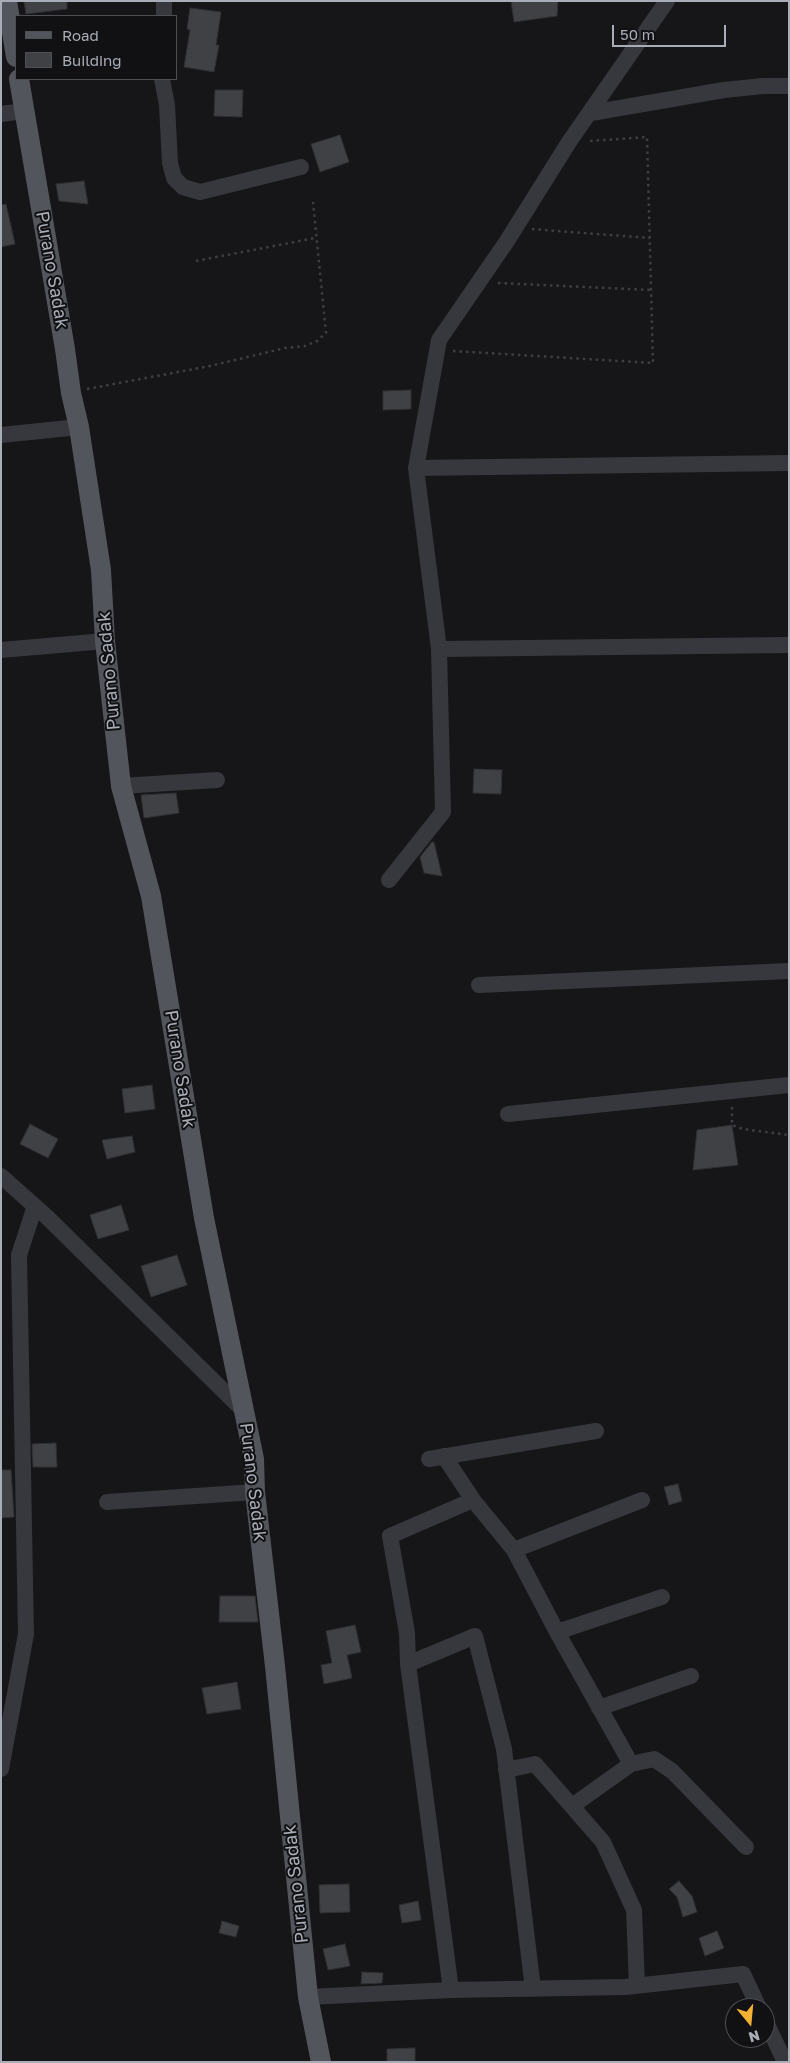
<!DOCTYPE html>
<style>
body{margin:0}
#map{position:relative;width:790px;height:2063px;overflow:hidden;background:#161618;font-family:"Golos Text",sans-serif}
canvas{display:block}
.frame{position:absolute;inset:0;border:2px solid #a8adb8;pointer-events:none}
.legend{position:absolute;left:15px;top:15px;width:162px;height:65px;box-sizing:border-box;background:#111113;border:1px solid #4d4f55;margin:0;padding:6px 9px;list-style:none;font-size:15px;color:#a8adb8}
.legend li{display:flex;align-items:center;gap:10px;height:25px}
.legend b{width:25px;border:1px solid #4d4f55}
.north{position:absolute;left:725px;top:1998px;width:50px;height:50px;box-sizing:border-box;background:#111113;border:1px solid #4d4f55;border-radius:50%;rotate:163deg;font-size:14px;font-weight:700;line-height:20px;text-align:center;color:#a8adb8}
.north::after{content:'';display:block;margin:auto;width:18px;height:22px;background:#f2b134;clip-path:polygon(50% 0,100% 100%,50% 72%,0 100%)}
.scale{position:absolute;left:612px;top:25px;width:114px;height:22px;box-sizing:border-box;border:2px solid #a8adb8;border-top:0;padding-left:6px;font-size:15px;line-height:18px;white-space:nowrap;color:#a8adb8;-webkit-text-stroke:4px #111113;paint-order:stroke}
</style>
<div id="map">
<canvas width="790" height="2063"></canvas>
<div class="frame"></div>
<ul class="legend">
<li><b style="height:6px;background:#53555c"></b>Road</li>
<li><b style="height:14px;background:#404145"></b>Building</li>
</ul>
<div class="north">N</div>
<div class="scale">50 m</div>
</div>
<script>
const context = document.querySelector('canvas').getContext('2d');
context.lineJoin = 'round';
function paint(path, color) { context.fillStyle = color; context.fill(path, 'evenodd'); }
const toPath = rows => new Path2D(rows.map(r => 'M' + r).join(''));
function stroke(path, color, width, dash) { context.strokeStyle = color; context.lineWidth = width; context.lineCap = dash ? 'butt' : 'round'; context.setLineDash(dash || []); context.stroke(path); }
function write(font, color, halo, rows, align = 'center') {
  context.font = font + ' "Golos Text",sans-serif'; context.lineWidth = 4; context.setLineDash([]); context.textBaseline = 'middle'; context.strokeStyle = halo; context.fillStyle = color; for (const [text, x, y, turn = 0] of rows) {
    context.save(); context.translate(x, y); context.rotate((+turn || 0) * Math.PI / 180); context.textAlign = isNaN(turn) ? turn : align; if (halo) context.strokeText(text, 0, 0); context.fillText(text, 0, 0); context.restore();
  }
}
const building = toPath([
 [24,1,67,1,67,9,26,14,24,1],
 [511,1,558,1,557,16,514,22,511,1],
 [190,8,221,12,216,45,219,45,214,72,184,67,190,30,187,29,190,8],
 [215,90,243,90,242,117,214,116,215,90],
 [340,135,349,162,320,172,311,144,340,135],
 [84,181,88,204,59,201,56,184,84,181],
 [6,204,15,244,1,247,1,205,6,204],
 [411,390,411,409,383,410,383,391,411,390],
 [474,769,502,770,501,794,473,793,474,769],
 [176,793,179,813,144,818,141,795,176,793],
 [432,842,434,842,442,876,424,873,420,857,432,842],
 [152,1085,155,1109,125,1113,122,1089,152,1085],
 [30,1124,58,1139,48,1158,20,1144,30,1124],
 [732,1125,738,1165,693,1170,697,1130,732,1125],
 [132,1136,135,1152,107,1159,102,1140,132,1136],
 [121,1205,129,1230,98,1239,90,1215,121,1205],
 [177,1255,187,1285,151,1297,141,1266,177,1255],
 [56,1443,57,1467,33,1467,32,1444,56,1443],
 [1,1470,11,1470,14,1517,1,1518,1,1470],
 [678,1484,682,1501,669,1505,664,1487,678,1484],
 [220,1596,255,1596,258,1622,219,1622,220,1596],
 [355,1625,361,1652,347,1655,352,1678,324,1684,321,1665,332,1663,326,1631,355,1625],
 [237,1682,241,1709,207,1714,202,1688,237,1682],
 [679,1881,692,1896,697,1912,683,1917,677,1897,669,1889,679,1881],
 [349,1884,350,1912,320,1913,319,1885,349,1884],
 [418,1901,421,1920,402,1923,399,1905,418,1901],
 [222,1921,239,1926,236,1937,219,1933,222,1921],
 [717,1931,724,1948,705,1956,699,1938,717,1931],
 [345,1944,350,1966,328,1970,323,1949,345,1944],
 [362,1972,383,1973,382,1983,361,1984,362,1972],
 [415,2048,415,2061,387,2062,387,2049,415,2048]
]);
paint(building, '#404145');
stroke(building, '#303034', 1);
stroke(toPath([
 [532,229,650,238],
 [196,261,315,238],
 [498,283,651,290],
 [453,351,653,363,647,137,590,141],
 [87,389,210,366,285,348,305,346,317,341,326,333,313,202],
 [732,1107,732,1125,743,1129,789,1135]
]), '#3d3f44', 2.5, [2.5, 4]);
stroke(toPath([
 [164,16,164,1],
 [162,79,167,105,170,163,174,178,183,187,200,192,301,167],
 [591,113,724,90,763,86,789,86],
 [1,114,24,111],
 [1,435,79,427],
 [416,468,789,463],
 [439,649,789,645],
 [1,650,105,641],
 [121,786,217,780],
 [389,880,443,812,439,649,416,468,439,340,507,241,569,142,667,1],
 [479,985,789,971],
 [508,1114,789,1085],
 [1,1176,47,1217,244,1411],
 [444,1456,473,1500,514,1550,557,1632,631,1764],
 [429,1459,596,1431],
 [107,1502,255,1492],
 [514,1550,642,1500],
 [557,1632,662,1597],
 [408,1664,475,1636,504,1749,533,1989],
 [599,1708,691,1676],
 [1,1769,26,1634,19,1255,35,1206],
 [506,1770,535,1764,603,1842,634,1910,637,1986],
 [572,1806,631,1764,654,1759,672,1771,746,1847],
 [451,1990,408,1664,407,1633,390,1536,473,1500],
 [308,1997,451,1990,626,1987,743,1974,759,2008],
 [765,2020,785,2062]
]), '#37383d', 16);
stroke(toPath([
 [7,1,16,57],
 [19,79,65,349,71,393,79,427,101,570,105,641,121,786,151,896,204,1218,254,1459,255,1492,275,1666,308,1997,321,2062]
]), '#53555c', 20);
write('18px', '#a8adb8', '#111113', [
 ["Purano Sadak",52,270,80],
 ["Purano Sadak",109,671,-95],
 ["Purano Sadak",180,1069,81],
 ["Purano Sadak",253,1482,83],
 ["Purano Sadak",296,1884,-96]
]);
</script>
